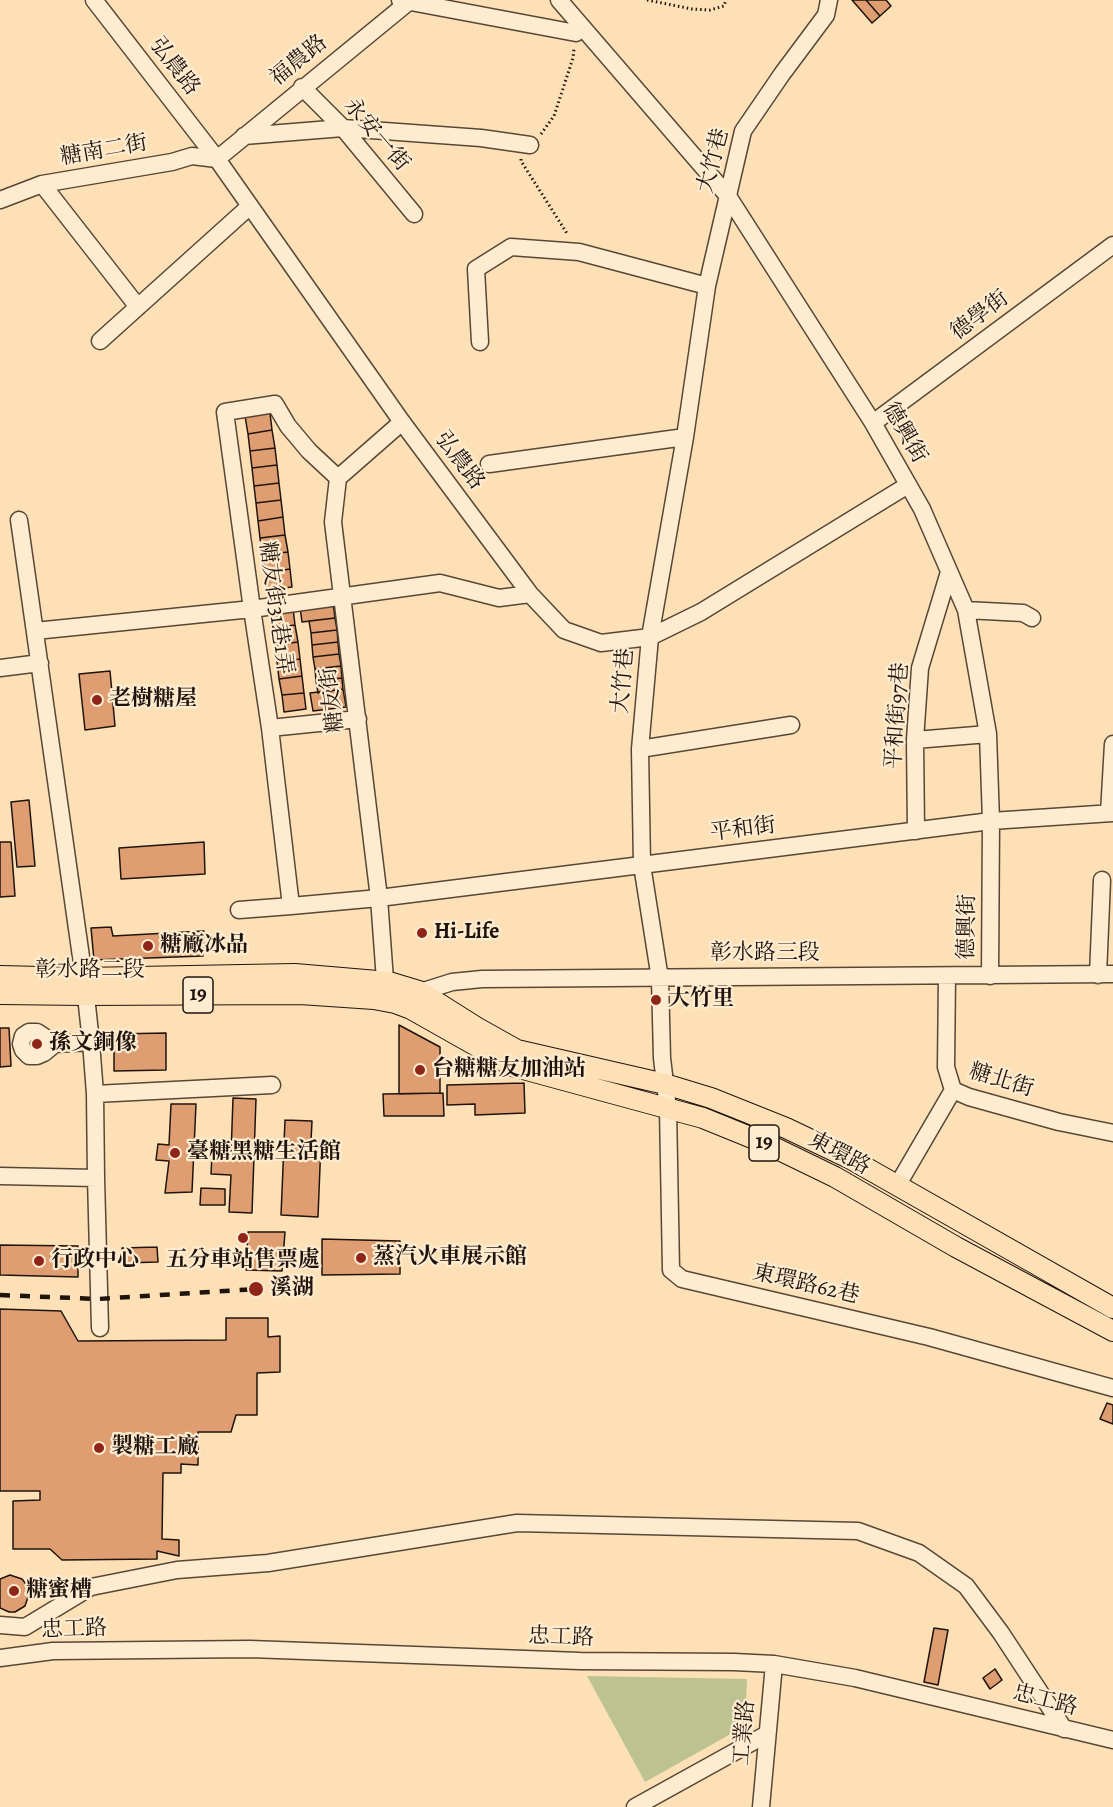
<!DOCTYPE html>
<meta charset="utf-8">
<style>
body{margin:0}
canvas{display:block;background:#fde0b6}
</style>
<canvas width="1113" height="1807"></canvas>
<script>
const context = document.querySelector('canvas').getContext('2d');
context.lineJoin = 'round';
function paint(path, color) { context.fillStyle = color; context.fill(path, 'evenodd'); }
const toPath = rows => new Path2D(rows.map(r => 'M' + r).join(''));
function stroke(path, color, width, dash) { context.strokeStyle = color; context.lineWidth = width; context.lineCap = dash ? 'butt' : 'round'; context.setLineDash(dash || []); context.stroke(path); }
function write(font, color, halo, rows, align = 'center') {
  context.font = font + ' Alegreya,"Noto Serif TC",serif'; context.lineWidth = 4.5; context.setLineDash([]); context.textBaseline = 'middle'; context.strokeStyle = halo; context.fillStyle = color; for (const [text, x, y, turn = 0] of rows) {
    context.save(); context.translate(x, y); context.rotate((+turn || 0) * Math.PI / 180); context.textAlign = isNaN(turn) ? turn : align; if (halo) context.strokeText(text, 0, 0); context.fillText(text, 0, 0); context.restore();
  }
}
paint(toPath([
 [587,1676,747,1679,745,1726,645,1782]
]), '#bcc391');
const building = toPath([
 [852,0,866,0,880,16,872,23,852,0],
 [866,0,886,0,891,6,880,16,866,0],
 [270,413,272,430,248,434,245,416,270,413],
 [272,430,275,448,250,451,248,434,272,430],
 [275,448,277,465,252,468,250,451,275,448],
 [277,465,279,483,254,486,252,468,277,465],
 [279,483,281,500,256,503,254,486,279,483],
 [281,500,283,517,258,521,256,503,281,500],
 [283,517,285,535,260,538,258,521,283,517],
 [285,535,288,552,263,555,260,538,285,535],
 [288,552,290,569,265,573,263,555,288,552],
 [290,569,292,587,267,590,265,573,290,569],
 [333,603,335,618,302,622,300,607,333,603],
 [293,608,295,625,273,628,271,611,293,608],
 [335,618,337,630,311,633,309,621,335,618],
 [295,625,298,642,275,645,273,628,295,625],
 [337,630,338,642,312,645,311,633,337,630],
 [298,642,300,659,277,662,275,645,298,642],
 [338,642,339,654,313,657,312,645,338,642],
 [339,654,341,666,315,669,313,657,339,654],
 [300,659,302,676,279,679,277,662,300,659],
 [341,666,342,678,316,681,315,669,341,666],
 [110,671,115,726,85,730,79,674,110,671],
 [302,676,304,693,282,695,279,679,302,676],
 [342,678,343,689,318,693,316,681,342,678],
 [343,689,346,707,313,711,310,693,343,689],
 [304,693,306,709,284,712,282,695,304,693],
 [29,800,35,866,17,867,11,802,29,800],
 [0,842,11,842,15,896,0,897,0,842],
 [204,842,205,874,121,879,119,848,204,842],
 [111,927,113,936,204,931,203,956,94,960,91,928,111,927],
 [399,1025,440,1047,440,1093,399,1094,399,1025],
 [0,1028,9,1028,11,1066,0,1067,0,1028],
 [166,1033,166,1070,114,1071,114,1034,166,1033],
 [524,1083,525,1113,475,1115,475,1104,447,1105,447,1085,524,1083],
 [443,1093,444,1116,384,1116,383,1094,443,1093],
 [233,1098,256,1099,252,1213,229,1212,231,1175,211,1174,212,1154,231,1155,233,1098],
 [171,1104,196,1104,192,1192,165,1193,169,1161,156,1160,158,1144,169,1145,171,1104],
 [285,1120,312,1121,311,1141,321,1142,318,1217,281,1215,285,1120],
 [201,1188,225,1189,225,1205,200,1205,201,1188],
 [248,1232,285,1232,282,1271,246,1270,248,1232],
 [322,1239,400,1241,400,1274,322,1275,322,1239],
 [0,1245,78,1246,78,1277,0,1275,0,1245],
 [157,1247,158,1262,123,1263,122,1248,157,1247],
 [0,1309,61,1311,78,1341,226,1340,226,1318,268,1318,268,1337,280,1336,280,1372,257,1373,257,1415,236,1415,231,1432,198,1432,198,1465,181,1464,181,1473,163,1473,162,1539,179,1540,179,1556,157,1551,157,1559,62,1560,50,1549,13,1549,13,1501,40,1500,40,1491,0,1491,0,1309],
 [1107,1403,1113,1405,1113,1424,1100,1419,1107,1403],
 [10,1575,22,1579,29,1588,29,1594,25,1606,15,1612,9,1612,0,1608,0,1579,10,1575],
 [934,1628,948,1630,938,1685,924,1682,934,1628],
 [995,1669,1002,1680,990,1689,983,1678,995,1669]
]);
paint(building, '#df9e71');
stroke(building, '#1f140d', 1.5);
const minor = toPath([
 [94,0,217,159,402,422,530,594,564,630,601,643,650,637,701,612,908,485],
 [400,0,576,33],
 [559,0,728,196,873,423,922,509,966,610,988,734,991,821,990,976],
 [829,0,826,15,782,74,743,131,707,286,685,437,650,637,640,749,642,865,660,979,662,1058,668,1109,671,1270,682,1279,929,1337,1113,1388],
 [302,87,343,128,414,214],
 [244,136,343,128,481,138,530,145],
 [42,184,138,307],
 [0,200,42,184,172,162,192,156,217,159,411,0],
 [100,341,250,206],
 [480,342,476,269,511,247,579,252,707,286],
 [873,423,1113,245],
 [489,464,685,437],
 [19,520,84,978,91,1042,95,1094,96,1178,100,1328],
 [966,610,1023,613,1032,618],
 [35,631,252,609,440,583,499,598,530,594],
 [0,668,40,663],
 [270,728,358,719],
 [915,740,988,734],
 [640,749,791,725],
 [1109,813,1113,744],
 [916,831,915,740,920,668,949,572],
 [291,906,379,898,991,821,1113,813],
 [239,910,291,906,270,728,252,609,225,412,275,404,288,426,309,451,338,478],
 [1098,975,1102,880],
 [947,976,946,1067,953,1090,969,1097,1059,1122,1113,1133],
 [386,994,379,898,333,522,338,478,402,422],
 [411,995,452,982,482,979,1113,974],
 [55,1044,44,1053,37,1056,29,1056,23,1050,21,1044,23,1036,29,1032,37,1032,55,1044,91,1042],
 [95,1094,272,1085],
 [0,1176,96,1178],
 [897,1186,953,1090],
 [0,1625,25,1627,91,1587,177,1570,268,1563,517,1523,858,1531,919,1553,966,1586,1001,1633,1064,1729],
 [0,1658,53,1651,250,1649,580,1661,734,1662,774,1664,855,1678,1113,1740],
 [635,1807,767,1734],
 [761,1807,774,1664]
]);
const major = toPath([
 [0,976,84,978,295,974,389,982,419,991,476,1027,517,1050,665,1084,711,1098,786,1128,849,1158,1113,1308],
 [0,994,85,995,300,994,374,999,395,1003,411,1009,512,1066,703,1118,767,1144,835,1177,956,1247,1113,1331]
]);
stroke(minor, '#564737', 19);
stroke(major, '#1f140d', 22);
stroke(toPath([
 [647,0,692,9,710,10,724,6,726,0],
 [541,134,554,116,573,58,574,49],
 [521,159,521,161,568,235]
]), '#1f140d', 3, [1.5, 3]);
stroke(minor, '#feebd0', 16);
stroke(major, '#fde0b6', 20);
stroke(toPath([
 [0,1295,98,1299,256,1289]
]), '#1f140d', 4.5, [10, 10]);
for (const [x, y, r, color] of [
 [97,700,6,"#8f2418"],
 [422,933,6,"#8f2418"],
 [148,946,6,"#8f2418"],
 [656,1000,6,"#8f2418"],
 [37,1044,6,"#8f2418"],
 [420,1070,6,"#8f2418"],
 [175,1153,6,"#8f2418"],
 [243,1238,6,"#8f2418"],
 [361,1258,6,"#8f2418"],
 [39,1261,6,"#8f2418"],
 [256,1289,8,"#8f2418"],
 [99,1448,6,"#8f2418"],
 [14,1591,6,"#8f2418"]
]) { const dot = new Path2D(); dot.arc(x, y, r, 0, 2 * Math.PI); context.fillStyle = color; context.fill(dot); stroke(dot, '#feebd0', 2); }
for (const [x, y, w] of [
 [198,995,30],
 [764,1143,30]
]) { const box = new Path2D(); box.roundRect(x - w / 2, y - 18, w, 36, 4.5); context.fillStyle = '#feebd0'; context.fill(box); stroke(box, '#1f140d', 1.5); }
write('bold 21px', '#1f140d', null, [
 ["19",198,995],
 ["19",764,1143]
]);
write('22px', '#1f140d', '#feebd0', [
 ["福農路",299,61,-39],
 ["弘農路",174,67,52],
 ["永安一街",376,135,49],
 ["糖南二街",104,151,-10],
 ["大竹巷",714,161,-75],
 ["德學街",980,316,-37],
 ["德興街",904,433,60],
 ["弘農路",459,461,53],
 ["糖友街31巷1弄",275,608,82],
 ["大竹巷",624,681,-85],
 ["糖友街",333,700,-97],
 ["平和街97巷",898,716,-86],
 ["平和街",743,830,-7],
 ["德興街",968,927,-89],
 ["彰水路三段",765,954],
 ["彰水路二段",90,971],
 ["糖北街",1001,1081,17],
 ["東環路",839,1154,28],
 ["東環路62巷",806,1285,13],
 ["忠工路",74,1630,-2],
 ["忠工路",561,1638,2],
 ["忠工路",1045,1701,14],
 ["工業路",745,1733,-85]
]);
write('bold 22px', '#1f140d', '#feebd0', [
 ["老樹糖屋",109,700],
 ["Hi-Life",434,933],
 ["糖廠冰品",160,946],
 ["大竹里",668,1000],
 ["孫文銅像",49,1044],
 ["台糖糖友加油站",432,1070],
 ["臺糖黑糖生活館",187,1153],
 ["蒸汽火車展示館",373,1258],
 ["行政中心",51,1261],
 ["五分車站售票處",243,1261,"center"],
 ["溪湖",270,1289],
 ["製糖工廠",111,1448],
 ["糖蜜槽",26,1591]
], 'left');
</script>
